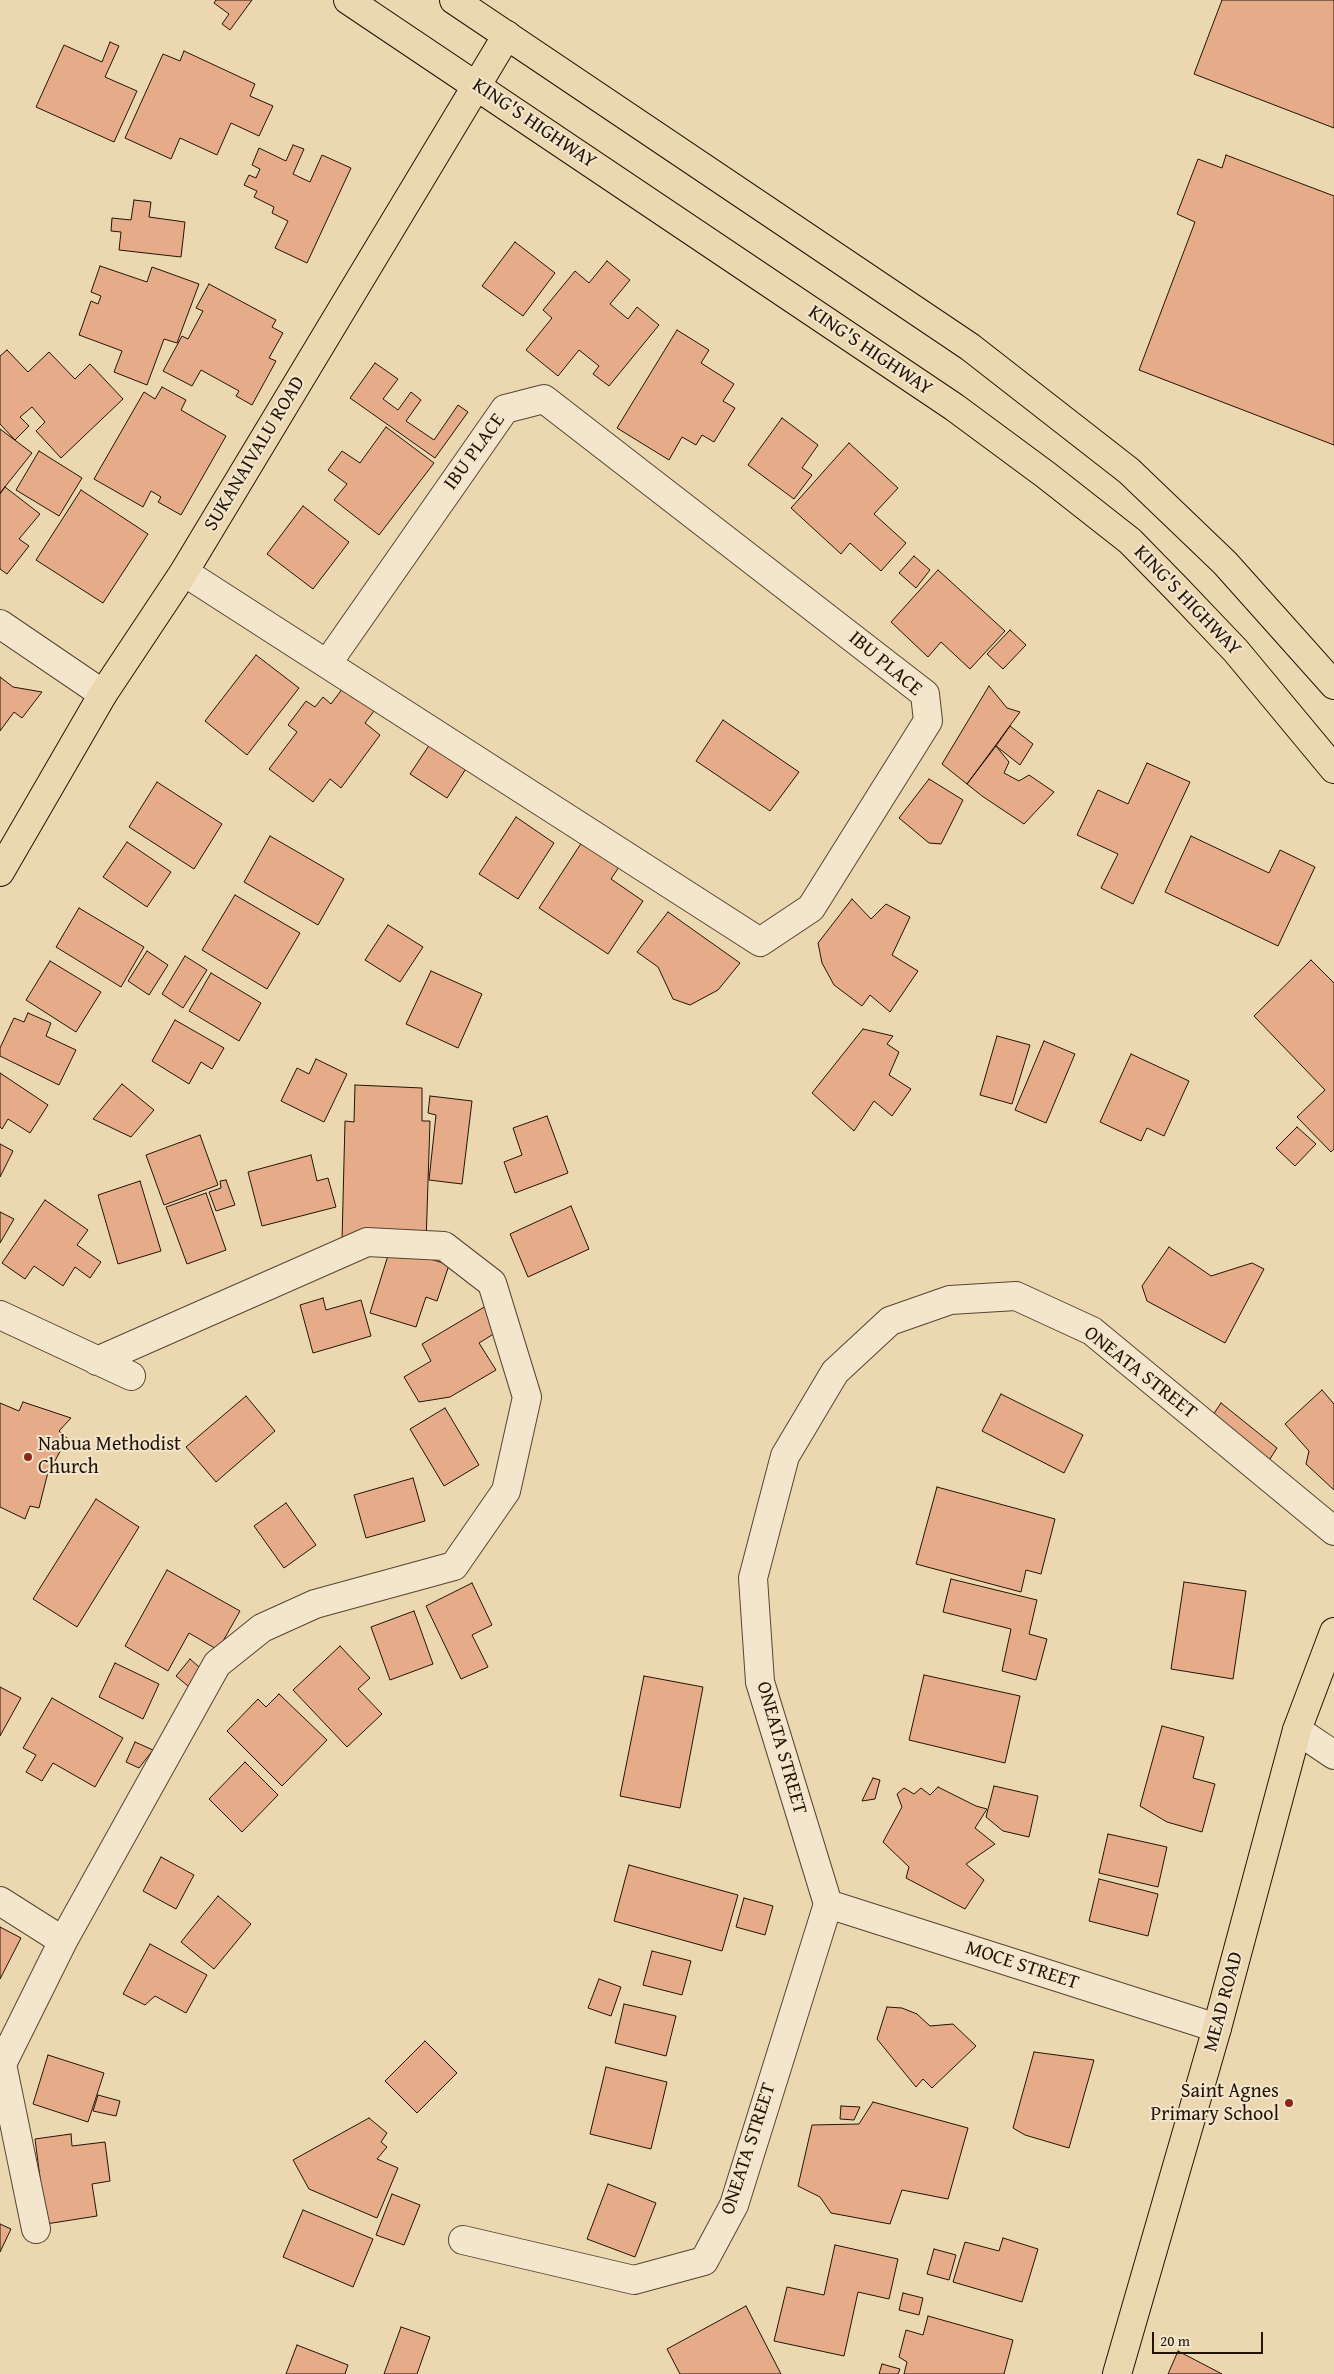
<!DOCTYPE html>
<style>
body{margin:0}
#map{position:relative;width:1334px;height:2374px;overflow:hidden;background:#ecd8b0;font-family:"Gentium Book Plus",serif}
canvas{display:block}
.scale{position:absolute;left:1152px;top:2332px;width:111px;height:22px;box-sizing:border-box;border:2px solid #231407;border-top:0;padding-left:6px;font-size:15px;line-height:18px;white-space:nowrap;color:#231407;-webkit-text-stroke:4px #f3e6cc;paint-order:stroke}
</style>
<div id="map">
<canvas width="1334" height="2374"></canvas>
<div class="scale">20 m</div>
</div>
<script>
const context = document.querySelector('canvas').getContext('2d');
context.lineJoin = 'round';
function paint(path, color) { context.fillStyle = color; context.fill(path, 'evenodd'); }
const toPath = rows => new Path2D(rows.map(r => 'M' + r).join(''));
function stroke(path, color, width, dash) { context.strokeStyle = color; context.lineWidth = width; context.lineCap = dash ? 'butt' : 'round'; context.setLineDash(dash || []); context.stroke(path); }
function write(font, color, halo, rows, align = 'center') {
  context.font = font + ' "Gentium Book Plus",serif'; context.lineWidth = 4; context.setLineDash([]); context.textBaseline = 'middle'; context.strokeStyle = halo; context.fillStyle = color; for (const [text, x, y, turn = 0] of rows) {
    context.save(); context.translate(x, y); context.rotate((+turn || 0) * Math.PI / 180); context.textAlign = isNaN(turn) ? turn : align; if (halo) context.strokeText(text, 0, 0); context.fillText(text, 0, 0); context.restore();
  }
}
const building = toPath([
 [216,0,252,0,230,30,222,24,229,14,214,3,216,0],
 [1222,0,1334,0,1334,128,1194,74,1222,0],
 [110,42,119,46,105,77,137,91,114,142,36,107,64,45,102,62,110,42],
 [184,51,255,84,250,96,273,106,259,136,231,123,217,155,180,138,171,159,125,138,163,54,180,61,184,51],
 [293,145,304,149,293,174,310,182,322,155,351,168,307,263,275,248,288,221,272,213,274,207,254,197,257,191,244,185,249,175,256,178,260,169,252,165,259,148,286,161,293,145],
 [1226,155,1334,196,1334,445,1139,370,1195,222,1177,214,1198,159,1222,168,1226,155],
 [134,200,151,202,149,217,185,222,181,257,119,250,121,232,111,231,112,218,131,220,134,200],
 [515,242,555,273,523,316,482,286,515,242],
 [607,261,630,280,610,304,628,319,637,307,659,325,609,386,593,374,599,366,579,350,558,376,526,350,552,318,543,310,575,271,589,283,607,261],
 [100,266,147,282,152,267,199,284,177,343,164,339,147,385,114,372,122,351,79,335,91,301,98,304,101,296,91,292,100,266],
 [209,284,276,320,272,327,283,333,269,358,276,361,252,405,236,396,239,391,201,370,192,386,163,371,182,336,188,339,203,311,196,308,209,284],
 [677,330,709,350,701,363,734,384,723,401,735,408,714,442,702,435,696,445,682,437,669,460,617,428,677,330],
 [7,350,28,372,49,352,75,379,90,364,123,399,61,458,36,431,45,422,32,407,20,417,29,426,15,440,0,424,0,356,7,350],
 [375,363,398,379,383,399,398,410,411,392,421,400,406,421,434,440,458,405,468,412,435,458,350,398,375,363],
 [162,387,186,400,181,410,226,436,181,515,158,502,161,497,151,491,143,507,94,479,144,392,155,399,162,387],
 [782,418,818,445,802,468,812,475,794,499,748,465,782,418],
 [386,427,434,463,379,535,334,500,347,484,328,470,342,451,360,463,386,427],
 [0,429,32,453,0,493,0,429],
 [849,443,898,488,874,514,906,543,881,571,850,543,841,554,791,508,849,443],
 [39,451,82,478,59,516,16,490,39,451],
 [5,487,40,514,19,539,29,546,7,574,0,569,0,494,5,487],
 [81,490,148,534,103,603,36,560,81,490],
 [303,506,349,542,313,589,267,554,303,506],
 [914,556,930,570,916,588,899,573,914,556],
 [938,570,1005,631,970,669,941,642,928,657,891,622,938,570],
 [1010,630,1026,645,1003,669,987,654,1010,630],
 [256,655,299,688,247,755,205,721,256,655],
 [0,677,13,687,42,692,22,718,14,712,0,731,0,677],
 [989,686,1007,708,1020,712,967,784,942,764,989,686],
 [343,688,374,711,365,723,380,735,341,788,330,779,313,802,269,769,297,732,288,725,306,701,315,707,323,697,331,704,343,688],
 [723,720,799,772,770,811,696,761,723,720],
 [1010,726,1033,744,1020,765,996,746,1010,726],
 [432,741,469,764,447,798,410,774,432,741],
 [996,746,1009,762,1004,773,1019,781,1029,775,1054,792,1024,824,982,796,967,784,996,746],
 [1147,763,1190,782,1133,904,1101,888,1118,854,1077,835,1098,790,1128,804,1147,763],
 [929,779,963,800,941,844,929,843,899,818,929,779],
 [157,782,222,824,194,869,129,827,157,782],
 [516,817,554,843,518,899,479,874,516,817],
 [270,836,344,879,318,925,244,882,270,836],
 [1191,836,1269,873,1280,850,1315,867,1278,946,1165,892,1191,836],
 [584,839,621,864,611,879,643,901,608,954,539,908,584,839],
 [127,842,171,872,147,907,103,877,127,842],
 [235,895,300,933,267,989,202,950,235,895],
 [852,899,871,919,886,904,910,917,892,955,918,971,890,1012,870,995,862,1006,834,985,822,963,818,943,852,899],
 [79,908,144,947,121,987,56,947,79,908],
 [668,912,740,963,718,990,690,1005,673,999,658,967,637,952,668,912],
 [388,925,423,947,400,982,365,960,388,925],
 [147,951,168,965,149,995,128,981,147,951],
 [185,956,207,970,183,1008,162,994,185,956],
 [1311,960,1334,983,1334,1149,1331,1152,1297,1117,1325,1090,1254,1016,1311,960],
 [50,961,101,992,76,1032,26,1000,50,961],
 [431,971,482,994,458,1048,406,1024,431,971],
 [211,973,261,1003,239,1041,189,1011,211,973],
 [28,1013,51,1023,46,1036,76,1050,59,1085,0,1056,0,1048,14,1018,24,1022,28,1013],
 [175,1020,224,1048,212,1069,201,1062,189,1084,152,1061,175,1020],
 [863,1029,893,1036,887,1044,899,1052,889,1075,911,1089,892,1116,874,1101,854,1131,812,1093,863,1029],
 [997,1036,1030,1045,1012,1104,980,1095,997,1036],
 [1044,1041,1075,1054,1046,1123,1015,1110,1044,1041],
 [1131,1054,1189,1081,1164,1136,1147,1128,1141,1141,1100,1122,1131,1054],
 [316,1059,347,1074,324,1122,281,1101,297,1068,309,1074,316,1059],
 [0,1073,48,1105,30,1133,8,1119,2,1129,0,1127,0,1073],
 [122,1084,154,1110,131,1137,93,1119,122,1084],
 [355,1085,422,1088,422,1121,430,1121,426,1243,342,1241,345,1121,354,1122,355,1085],
 [430,1096,472,1101,462,1184,429,1180,436,1115,428,1113,430,1096],
 [547,1116,568,1173,515,1193,504,1162,522,1155,513,1128,547,1116],
 [1297,1127,1316,1144,1295,1166,1276,1148,1297,1127],
 [200,1135,218,1185,164,1205,146,1155,200,1135],
 [0,1144,13,1151,0,1177,0,1144],
 [311,1155,317,1181,328,1178,336,1207,262,1226,248,1172,311,1155],
 [226,1180,235,1205,216,1211,209,1192,221,1188,220,1181,226,1180],
 [140,1181,161,1251,118,1264,98,1195,140,1181],
 [206,1193,226,1250,187,1264,166,1207,206,1193],
 [45,1200,88,1230,77,1245,101,1262,90,1278,75,1267,63,1286,34,1266,25,1279,2,1263,45,1200],
 [571,1206,589,1249,528,1277,510,1234,571,1206],
 [0,1212,14,1219,0,1243,0,1212],
 [391,1246,449,1265,437,1301,426,1297,416,1327,370,1313,391,1246],
 [1169,1247,1211,1276,1252,1263,1264,1269,1225,1343,1147,1301,1142,1286,1169,1247],
 [323,1298,326,1310,361,1300,371,1336,313,1353,300,1305,323,1298],
 [486,1306,500,1330,479,1343,496,1370,450,1397,419,1402,404,1377,431,1361,422,1344,486,1306],
 [1322,1390,1334,1404,1334,1490,1306,1464,1309,1451,1285,1424,1322,1390],
 [1001,1394,1083,1435,1064,1473,982,1431,1001,1394],
 [246,1396,275,1431,216,1482,186,1447,246,1396],
 [23,1402,71,1418,59,1431,67,1438,47,1476,39,1508,30,1506,25,1519,0,1507,0,1403,19,1411,23,1402],
 [1221,1403,1277,1448,1268,1462,1211,1418,1221,1403],
 [445,1408,479,1465,444,1486,410,1429,445,1408],
 [413,1478,425,1521,366,1538,354,1495,413,1478],
 [937,1487,1055,1519,1041,1574,1026,1570,1021,1592,916,1564,937,1487],
 [96,1499,139,1527,77,1627,33,1599,96,1499],
 [286,1503,316,1545,284,1568,254,1526,286,1503],
 [167,1570,240,1611,218,1650,189,1633,168,1671,125,1646,167,1570],
 [951,1579,1037,1600,1029,1634,1047,1639,1036,1680,1002,1671,1011,1629,943,1612,951,1579],
 [1184,1582,1246,1591,1233,1679,1171,1669,1184,1582],
 [472,1583,492,1625,472,1635,488,1667,461,1679,426,1606,472,1583],
 [414,1611,433,1664,390,1680,371,1627,414,1611],
 [340,1646,370,1678,358,1689,382,1714,347,1747,293,1690,340,1646],
 [190,1659,207,1674,194,1691,176,1676,190,1659],
 [115,1663,159,1684,143,1719,99,1697,115,1663],
 [924,1675,1020,1696,1005,1763,909,1740,924,1675],
 [644,1676,703,1687,680,1808,620,1796,644,1676],
 [0,1687,21,1698,0,1736,0,1687],
 [279,1694,327,1740,282,1786,227,1731,258,1699,266,1707,279,1694],
 [52,1698,123,1738,95,1787,53,1763,42,1781,26,1772,36,1755,23,1748,52,1698],
 [1162,1726,1204,1737,1193,1778,1215,1784,1202,1832,1167,1822,1140,1806,1162,1726],
 [135,1742,153,1750,139,1768,126,1762,135,1742],
 [245,1762,278,1795,242,1832,209,1799,245,1762],
 [873,1778,880,1780,875,1799,862,1801,873,1778],
 [994,1786,1038,1796,1029,1837,1003,1831,986,1817,994,1786],
 [938,1787,976,1806,987,1809,975,1828,995,1844,966,1864,984,1880,965,1909,906,1878,909,1867,883,1842,902,1807,897,1794,904,1788,914,1794,921,1788,930,1795,938,1787],
 [1108,1834,1167,1847,1158,1887,1099,1873,1108,1834],
 [161,1857,194,1875,176,1909,143,1891,161,1857],
 [629,1865,738,1895,722,1951,614,1921,629,1865],
 [1099,1879,1158,1894,1148,1936,1089,1921,1099,1879],
 [218,1896,251,1924,214,1969,181,1942,218,1896],
 [744,1898,773,1906,765,1935,736,1927,744,1898],
 [0,1927,21,1938,0,1979,0,1927],
 [150,1944,207,1975,186,2013,155,1996,145,2005,123,1994,150,1944],
 [652,1951,691,1961,682,1995,643,1985,652,1951],
 [599,1979,621,1987,611,2016,588,2008,599,1979],
 [624,2004,676,2016,666,2056,615,2043,624,2004],
 [887,2007,902,2008,917,2014,930,2026,953,2024,976,2046,932,2088,923,2079,916,2087,877,2039,887,2007],
 [425,2041,457,2073,417,2113,385,2081,425,2041],
 [1034,2052,1094,2060,1069,2148,1025,2135,1013,2128,1034,2052],
 [48,2055,104,2073,88,2122,33,2104,48,2055],
 [606,2067,667,2082,651,2149,590,2134,606,2067],
 [98,2095,120,2101,116,2116,93,2111,98,2095],
 [873,2102,968,2128,948,2199,902,2190,890,2224,831,2213,820,2197,798,2186,812,2125,859,2124,873,2102],
 [841,2106,860,2107,854,2120,840,2119,841,2106],
 [369,2118,387,2133,381,2142,387,2147,377,2159,398,2168,377,2218,309,2189,293,2160,369,2118],
 [71,2134,72,2146,105,2142,110,2181,92,2184,97,2216,46,2224,35,2139,71,2134],
 [608,2184,656,2203,635,2257,587,2239,608,2184],
 [392,2194,420,2205,404,2245,376,2235,392,2194],
 [303,2210,373,2239,353,2287,283,2257,303,2210],
 [0,2224,11,2229,0,2252,0,2224],
 [1003,2238,1038,2249,1022,2302,953,2282,965,2242,999,2251,1003,2238],
 [835,2245,898,2259,889,2299,858,2292,844,2356,774,2341,787,2287,824,2295,835,2245],
 [934,2249,956,2255,949,2280,927,2274,934,2249],
 [903,2293,923,2298,919,2315,899,2310,903,2293],
 [746,2306,781,2374,680,2374,667,2349,746,2306],
 [928,2316,1013,2340,1004,2374,904,2374,907,2362,899,2357,906,2330,923,2335,928,2316],
 [401,2327,430,2337,417,2374,384,2374,401,2327],
 [297,2345,348,2365,345,2374,286,2374,297,2345],
 [1178,2351,1222,2374,1168,2374,1178,2351],
 [882,2364,900,2369,898,2374,879,2374,882,2364]
]);
paint(building, '#e6ac89');
stroke(building, '#231407', 1);
const minor = toPath([
 [184,572,327,664,760,942,811,908,928,721,925,694,544,399,505,409,327,664],
 [0,624,103,694],
 [0,1315,131,1376],
 [1297,1730,1334,1755],
 [0,1901,63,1941],
 [828,1904,1217,2028],
 [36,2229,2,2064,63,1941,217,1664,262,1628,315,1604,454,1566,506,1491,527,1397,492,1283,444,1246,367,1242,97,1361],
 [463,2240,634,2280,704,2261,734,2205,828,1904,760,1682,753,1578,785,1456,835,1372,890,1321,950,1300,1016,1296,1092,1331,1334,1531]
]);
const major = toPath([
 [0,872,103,694,184,572,507,35],
 [1117,2374,1217,2028,1297,1730,1334,1632]
]);
const highway = toPath([
 [348,0,954,407,1046,475,1130,541,1176,588,1236,651,1334,769],
 [454,0,970,347,1129,471,1225,563,1334,685]
]);
stroke(minor, '#554531', 30);
stroke(major, '#231407', 30);
stroke(highway, '#231407', 30);
stroke(minor, '#f3e6cc', 28);
stroke(major, '#ecd8b0', 28);
stroke(highway, '#ecd8b0', 28);
for (const [x, y, r, color] of [
 [28,1457,5,"#8f2418"],
 [1289,2103,5,"#8f2418"]
]) { const dot = new Path2D(); dot.arc(x, y, r, 0, 2 * Math.PI); context.fillStyle = color; context.fill(dot); stroke(dot, '#f3e6cc', 2); }
write('20px', '#231407', '#f3e6cc', [
 ["KING'S HIGHWAY",534,124,34],
 ["KING'S HIGHWAY",870,351,34],
 ["IBU PLACE",475,452,-54],
 ["SUKANAIVALU ROAD",255,454,-59],
 ["KING'S HIGHWAY",1187,601,46],
 ["IBU PLACE",885,664,40],
 ["ONEATA STREET",1140,1373,38],
 ["ONEATA STREET",781,1748,74],
 ["MOCE STREET",1022,1966,18],
 ["MEAD ROAD",1224,2002,-75],
 ["ONEATA STREET",749,2149,-72]
]);
write('20px', '#231407', '#f3e6cc', [
 ["Nabua Methodist",38,1445],
 ["Church",38,1468],
 ["Saint Agnes",1279,2092,"right"],
 ["Primary School",1279,2115,"right"]
], 'left');
</script>
